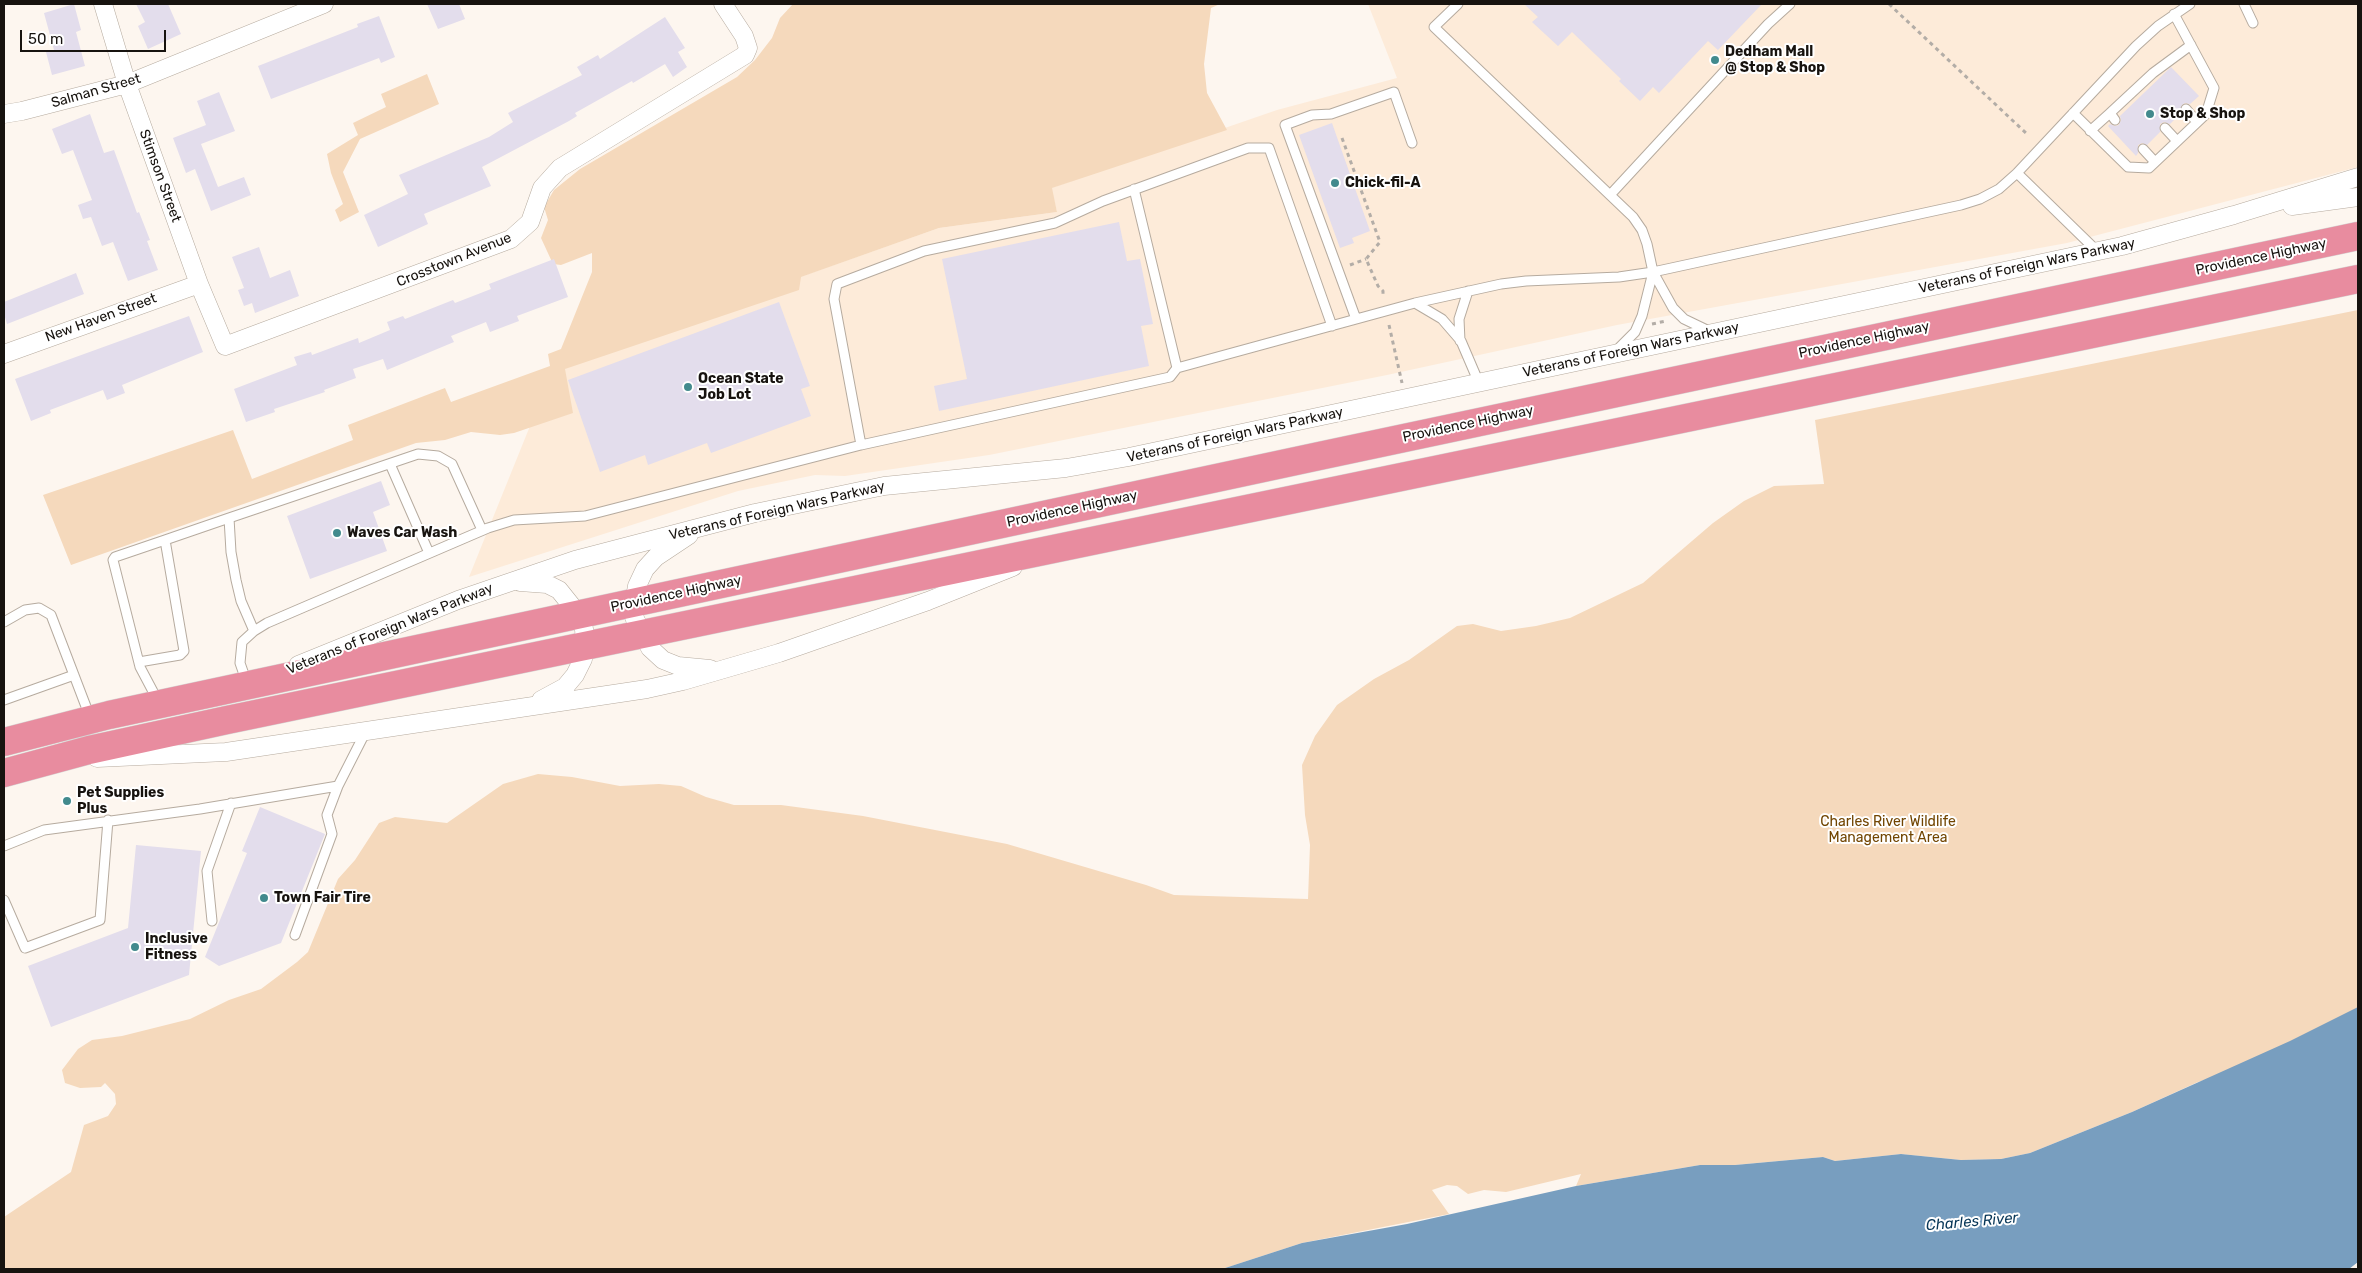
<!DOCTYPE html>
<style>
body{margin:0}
#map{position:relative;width:2362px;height:1273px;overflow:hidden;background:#fdf6ef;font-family:Rubik,sans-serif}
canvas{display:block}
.frame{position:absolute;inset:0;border:5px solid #17130f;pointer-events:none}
.scale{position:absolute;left:20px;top:30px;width:146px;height:22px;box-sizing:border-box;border:2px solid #17130f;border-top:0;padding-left:6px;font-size:15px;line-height:18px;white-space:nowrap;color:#17130f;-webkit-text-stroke:4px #fff;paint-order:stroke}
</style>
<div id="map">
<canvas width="2362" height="1273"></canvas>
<div class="frame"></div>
<div class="scale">50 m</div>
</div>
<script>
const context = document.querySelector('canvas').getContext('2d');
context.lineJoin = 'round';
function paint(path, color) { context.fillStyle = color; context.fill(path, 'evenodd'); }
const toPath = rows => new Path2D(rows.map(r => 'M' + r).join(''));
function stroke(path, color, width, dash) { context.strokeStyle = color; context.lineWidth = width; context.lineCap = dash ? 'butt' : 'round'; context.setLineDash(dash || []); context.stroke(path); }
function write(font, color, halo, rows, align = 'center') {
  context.font = font + ' Rubik,sans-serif'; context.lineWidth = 4; context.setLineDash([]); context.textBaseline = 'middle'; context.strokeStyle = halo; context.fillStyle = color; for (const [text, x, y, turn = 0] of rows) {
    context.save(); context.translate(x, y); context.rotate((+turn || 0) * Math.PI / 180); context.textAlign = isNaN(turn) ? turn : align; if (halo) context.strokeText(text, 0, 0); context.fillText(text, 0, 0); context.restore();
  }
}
paint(toPath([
 [1368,4,2358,4,2358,167,2067,243,1617,325,1387,375,989,455,845,476,815,475,738,491,469,577,551,374,800,277,939,228,1057,212,1051,188,1277,110,1397,78]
]), '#fdebd9');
paint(toPath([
 [793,4,1220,4,1211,8,1204,64,1207,93,1227,130,1052,188,1057,212,939,228,801,277,799,290,565,369,573,413,514,433,500,435,471,432,445,440,416,443,71,565,43,495,233,430,252,479,353,440,348,425,445,388,451,402,550,366,548,354,561,349,592,272,592,253,561,265,553,264,541,238,548,220,544,207,554,190,580,169,737,77,755,60,772,38,780,18],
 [427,74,439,104,360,139,343,172,359,212,340,222,335,210,343,204,331,173,327,154,358,135,353,123,386,107,381,94],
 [2358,310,2358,1007,2353,1011,2226,1073,2198,1082,2132,1112,2030,1153,2001,1159,1961,1160,1901,1154,1835,1161,1823,1157,1735,1165,1700,1165,1576,1186,1581,1174,1506,1192,1484,1190,1468,1194,1457,1186,1447,1185,1432,1190,1449,1214,1302,1243,1222,1269,6,1269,4,1266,4,1217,71,1172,84,1125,108,1116,116,1104,115,1094,105,1083,101,1087,80,1088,65,1083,62,1070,78,1049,92,1040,122,1036,190,1019,229,1000,261,989,297,962,308,952,338,879,355,860,379,823,395,817,447,823,503,784,538,774,572,777,620,786,659,784,681,786,706,797,734,805,781,805,863,816,1007,844,1146,885,1174,895,1308,899,1310,845,1305,815,1302,765,1315,736,1337,705,1374,679,1409,660,1457,626,1473,624,1501,631,1536,626,1570,618,1643,583,1713,523,1744,501,1774,486,1824,484,1815,420]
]), '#f5d9bc');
paint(toPath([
 [2358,1007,2358,1262,2349,1269,1222,1269,1302,1243,1407,1224,1576,1186,1700,1165,1735,1165,1823,1157,1835,1161,1901,1154,1961,1160,2001,1159,2030,1153,2132,1112,2290,1041]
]), '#789ebf');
paint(toPath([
 [74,4,81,30,76,32,85,66,52,75,46,52,54,50,44,13],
 [136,4,168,4,181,34,148,49,138,26,145,22],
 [427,4,459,4,465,19,438,29],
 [1524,4,1762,4,1718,50,1708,41,1659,93,1653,87,1640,101,1619,81,1621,79,1572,32,1558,46,1532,22,1538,17],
 [379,16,395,57,381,63,379,58,271,99,258,66,358,27,357,24],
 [665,17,685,48,678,52,687,67,673,77,665,64,633,83,632,81,575,113,577,116,569,121,482,167,491,186,424,214,428,224,378,247,364,215,408,194,399,175,489,137,513,122,508,113,582,75,577,67,598,55,600,59],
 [2171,67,2199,96,2190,104,2185,103,2182,105,2181,113,2170,124,2164,122,2160,124,2160,132,2147,145,2142,143,2138,145,2138,153,2136,156,2108,126,2110,124,2115,126,2119,125,2121,120,2120,116],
 [219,92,235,131,201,144,218,187,244,177,251,195,211,211,195,169,186,173,173,138,206,125,197,101],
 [90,114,104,153,114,150,137,213,139,212,150,240,147,241,158,270,128,281,113,242,102,246,91,217,83,219,78,205,92,200,73,150,62,154,52,129],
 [1332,123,1370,231,1352,238,1354,243,1340,248,1299,135],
 [1119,222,1127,261,1140,259,1153,324,1141,326,1149,366,939,411,934,386,967,379,942,259],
 [259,247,270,278,290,270,299,296,255,313,252,303,244,306,238,290,244,288,232,257],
 [554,259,568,297,517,316,519,321,490,332,486,322,451,336,454,342,387,370,383,359,353,369,356,378,324,390,325,392,274,409,275,412,246,422,234,389,297,365,294,357,311,352,312,355,358,338,359,343,390,330,387,322,403,316,405,319,453,300,455,303,491,289,489,284],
 [76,273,84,294,7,324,4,314,4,302],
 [779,302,810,386,801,389,811,416,711,453,707,443,648,465,645,455,600,472,568,380],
 [189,316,203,352,122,385,125,393,107,400,103,390,50,410,51,413,31,421,15,379],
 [381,481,390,505,373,512,387,551,310,579,287,516],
 [260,807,325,834,281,943,219,966,205,957,247,853,242,851],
 [136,845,201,851,189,975,51,1027,28,966,128,928]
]), '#e3ddec');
const service = toPath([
 [1458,4,1434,27,1633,217,1642,230,1647,244,1653,272,1673,308,1684,319,1709,331],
 [2244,4,2253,23],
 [2186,109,2197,122],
 [2073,113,2128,167,2149,168,2206,114,2214,88,2174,14],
 [2110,113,2153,73,2191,45],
 [2165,128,2177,141],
 [2090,131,2110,113,2115,120],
 [2143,149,2155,162],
 [2017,173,2097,251],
 [1610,195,1768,24,1790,4],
 [1415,303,1442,319,1461,341,1479,383],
 [1356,319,1285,125,1312,115,1331,114,1394,92,1412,143],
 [1460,341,1459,319,1468,291],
 [1616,351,1635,332,1642,316,1653,272],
 [1177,368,1415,303,1501,284,1526,281,1619,277,1653,272,1961,205,1980,199,1999,189,2017,173,2136,46,2158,26,2190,4],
 [861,445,834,299,837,284,924,251,1055,223,1103,201,1248,148,1269,148,1332,326],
 [390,464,429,553],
 [165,540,229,518],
 [4,622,25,610,39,608,51,615,90,717],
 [254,631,241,601,236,580,231,552,229,518,418,454,438,456,452,464,482,530],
 [139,662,180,655,184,651,165,540,115,557,113,560,140,667,158,701],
 [247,683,240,663,242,642,254,631,267,623,488,528,514,520,585,516,861,445,1170,377,1177,368,1134,189],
 [4,700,74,675],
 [4,846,44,830,200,809,338,786],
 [4,900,25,948,100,920,108,820],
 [212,921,207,871,231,803],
 [295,935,332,834,327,815,338,786,366,731]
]);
const minor = toPath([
 [103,4,127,84,199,284,225,346,511,239,530,222,542,188,560,168,745,55,748,48,744,36,723,4],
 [4,114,22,111,127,84,324,4],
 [2292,206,2358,197],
 [4,354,199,284],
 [689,535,656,557,645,569,637,586,634,603,634,617,650,648,663,660,678,666,710,669],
 [520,582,547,584,559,590,579,615,584,629,585,645,583,659,575,675,565,687,541,700],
 [298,665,458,600,537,573,575,560,755,513,884,486,1066,468,1129,457,2122,246,2234,215,2358,177],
 [97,758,226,752,647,689,683,681,779,653,928,601,1013,567]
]);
const trunk = toPath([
 [4,742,109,715,1324,455,2358,236],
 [4,773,89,750,227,720,2358,279]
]);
stroke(service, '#b6ab9f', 11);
stroke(minor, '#b6ab9f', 19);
stroke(trunk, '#d5d5d4', 29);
stroke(toPath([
 [1889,4,2028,135],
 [1342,138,1380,242,1366,259,1378,286,1383,291,1383,297],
 [1350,265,1366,259],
 [1652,324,1666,321],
 [1389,325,1402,383]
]), '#b3ada7', 3, [4, 4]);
stroke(service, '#fff', 9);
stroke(minor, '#fff', 18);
stroke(trunk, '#e88c9f', 28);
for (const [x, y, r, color] of [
 [1715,60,5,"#428a8d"],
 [2150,114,5,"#428a8d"],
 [1335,183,5,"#428a8d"],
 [688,387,5,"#428a8d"],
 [337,533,5,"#428a8d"],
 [67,801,5,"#428a8d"],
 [264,898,5,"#428a8d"],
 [135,947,5,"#428a8d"]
]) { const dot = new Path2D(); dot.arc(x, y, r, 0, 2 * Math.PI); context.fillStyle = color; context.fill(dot); stroke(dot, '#fff', 2); }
write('bold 14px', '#17130f', '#fff', [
 ["Dedham Mall",1725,52],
 ["@ Stop & Shop",1725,68],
 ["Stop & Shop",2160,114],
 ["Chick-fil-A",1345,183],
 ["Ocean State",698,379],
 ["Job Lot",698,395],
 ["Waves Car Wash",347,533],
 ["Pet Supplies",77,793],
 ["Plus",77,809],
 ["Town Fair Tire",274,898],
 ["Inclusive",145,939],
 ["Fitness",145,955]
], 'left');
write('14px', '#17130f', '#fff', [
 ["Salman Street",96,91,-16],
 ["Stimson Street",160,176,70],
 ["Providence Highway",2261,257,-12],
 ["Crosstown Avenue",454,260,-22],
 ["Veterans of Foreign Wars Parkway",2027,266,-12],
 ["New Haven Street",101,318,-20],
 ["Providence Highway",1864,340,-12],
 ["Veterans of Foreign Wars Parkway",1631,350,-12],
 ["Providence Highway",1468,424,-12],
 ["Veterans of Foreign Wars Parkway",1235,435,-12],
 ["Providence Highway",1072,509,-12],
 ["Veterans of Foreign Wars Parkway",777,511,-13],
 ["Providence Highway",676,594,-12],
 ["Veterans of Foreign Wars Parkway",390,629,-22]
]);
write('14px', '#714501', '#fff', [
 ["Charles River Wildlife",1888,822],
 ["Management Area",1888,838]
]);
write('italic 15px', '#083758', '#fff', [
 ["Charles River",1972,1222,-5]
]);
</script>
